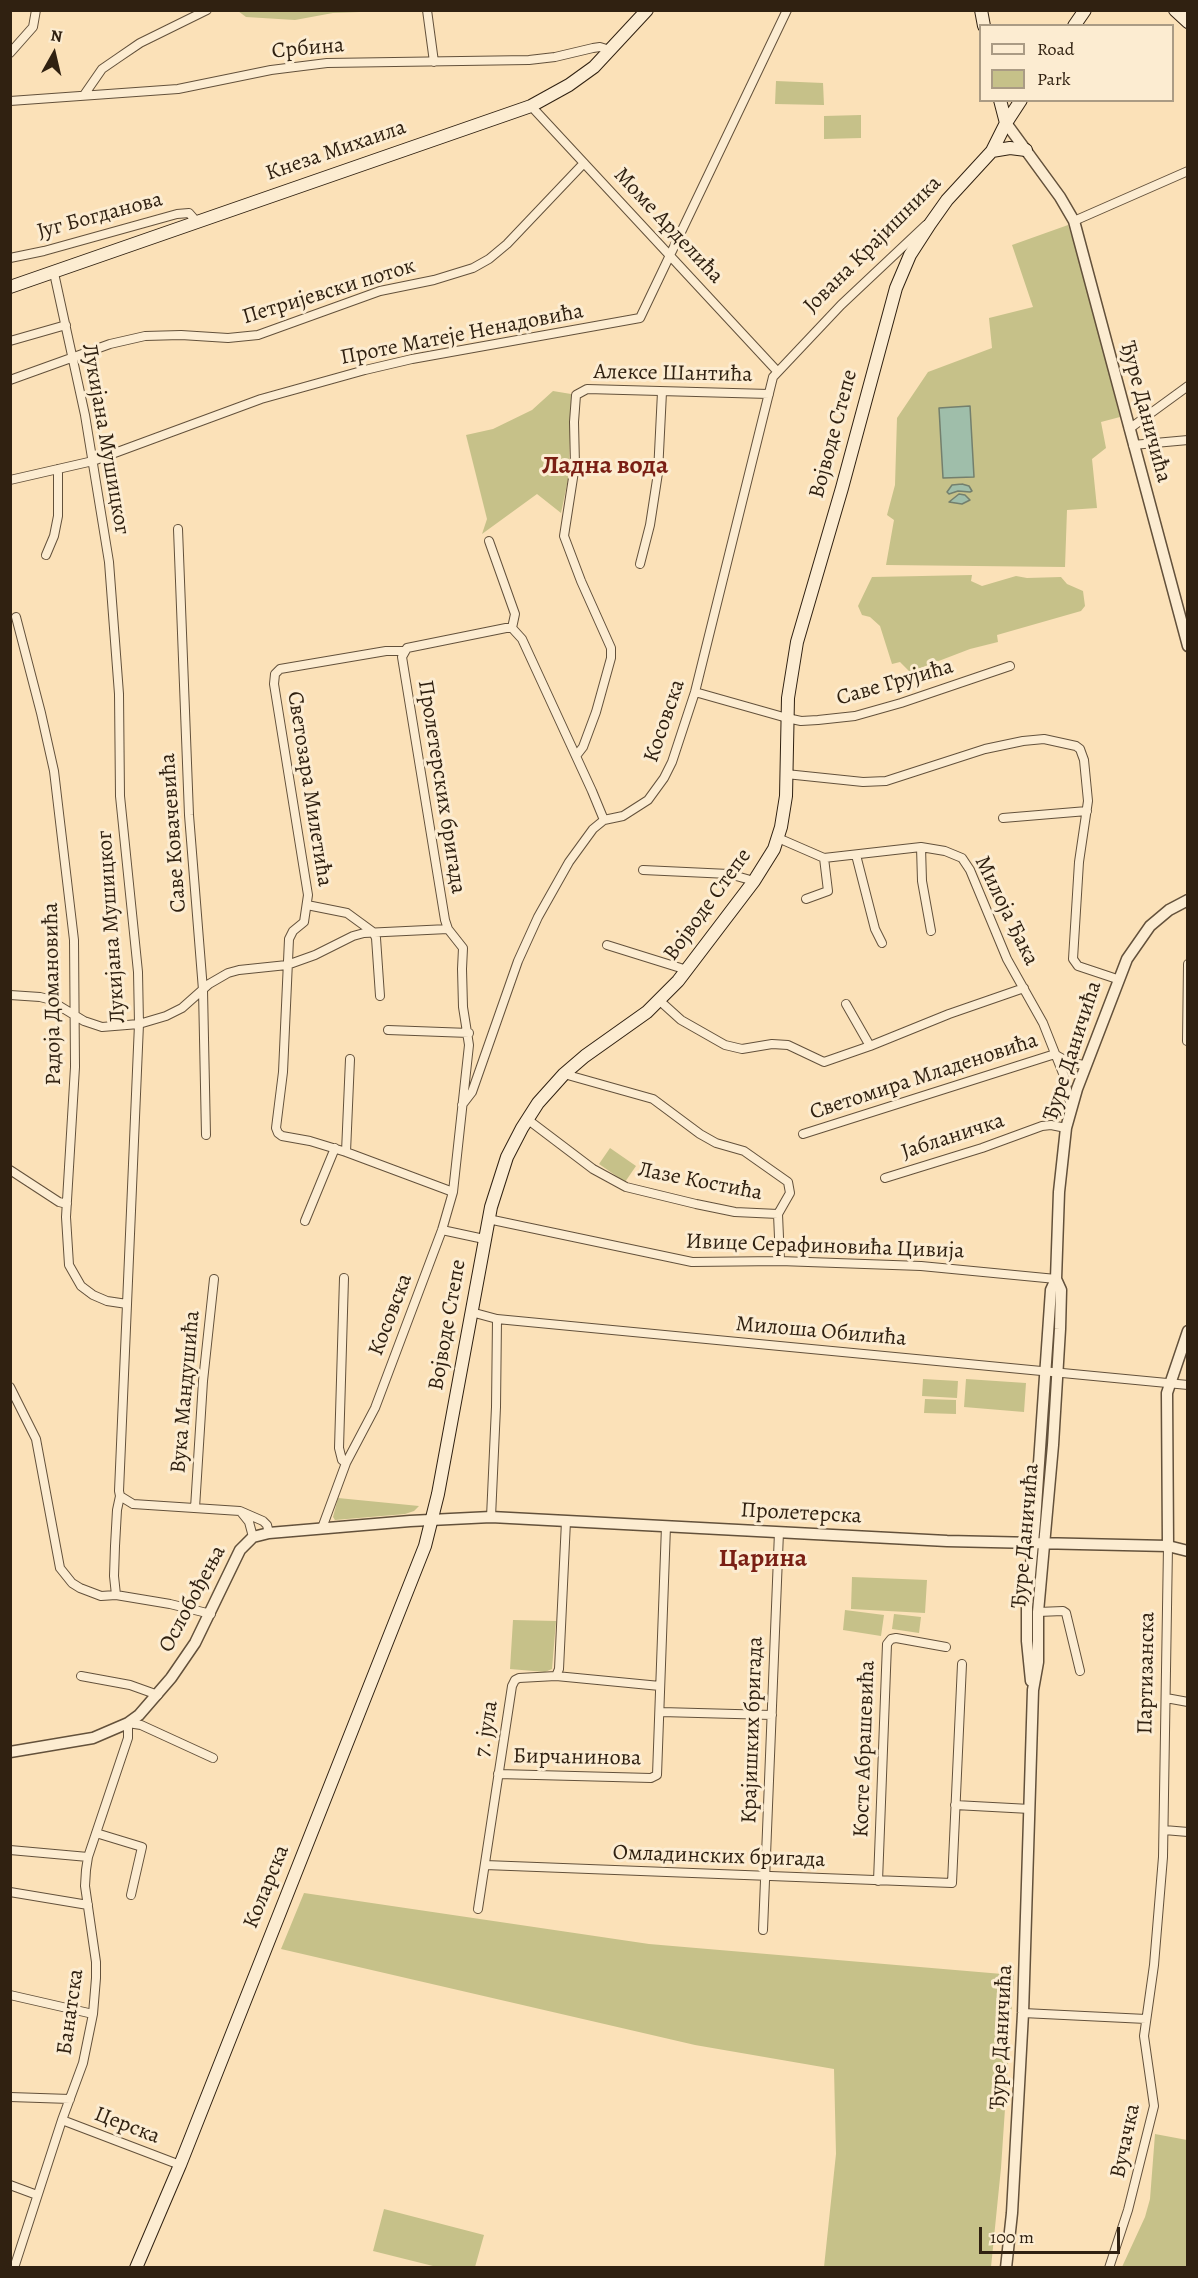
<!DOCTYPE html>
<meta charset="utf-8">
<style>
body{margin:0}
#map{position:relative;width:1198px;height:2278px;overflow:hidden;background:#fbe1b8;font-family:Alegreya,serif}
canvas{display:block}
.frame{position:absolute;inset:0;border:12px solid #302111;pointer-events:none}
.legend{position:absolute;left:979px;top:24px;width:195px;height:78px;box-sizing:border-box;background:#fcecd1;border:2px solid #aa9b84;margin:0;padding:8px 10px;list-style:none;font-size:18px;color:#302111}
.legend li{display:flex;align-items:center;gap:12px;height:30px}
.legend b{width:30px;border:2px solid #aa9b84}
.north{position:absolute;left:24px;top:24px;width:60px;height:60px;-webkit-text-stroke:4px #fcecd1;paint-order:stroke;rotate:8deg;font-size:16px;font-weight:700;line-height:24px;text-align:center;color:#302111}
.north::after{content:'';display:block;margin:auto;width:21px;height:27px;background:#302111;clip-path:polygon(50% 0,100% 100%,50% 72%,0 100%)}
.scale{position:absolute;left:979px;top:2227px;width:141px;height:27px;box-sizing:border-box;border:3px solid #302111;border-top:0;padding-left:8px;font-size:18px;line-height:21px;white-space:nowrap;color:#302111;-webkit-text-stroke:4px #fcecd1;paint-order:stroke}
</style>
<div id="map">
<canvas width="1198" height="2278"></canvas>
<div class="frame"></div>
<ul class="legend">
<li><b style="height:8px;background:#fcecd1"></b>Road</li>
<li><b style="height:16px;background:#c6c189"></b>Park</li>
</ul>
<div class="north">N</div>
<div class="scale">100 m</div>
</div>
<script>
const context = document.querySelector('canvas').getContext('2d');
context.lineJoin = 'round';
function paint(path, color) { context.fillStyle = color; context.fill(path, 'evenodd'); }
const toPath = rows => new Path2D(rows.map(r => 'M' + r).join(''));
function stroke(path, color, width, dash) { context.strokeStyle = color; context.lineWidth = width; context.lineCap = dash ? 'butt' : 'round'; context.setLineDash(dash || []); context.stroke(path); }
function write(font, color, halo, rows, align = 'center') {
  context.font = font + ' Alegreya,serif'; context.lineWidth = 6; context.setLineDash([]); context.textBaseline = 'middle'; context.strokeStyle = halo; context.fillStyle = color; for (const [text, x, y, turn = 0] of rows) {
    context.save(); context.translate(x, y); context.rotate((+turn || 0) * Math.PI / 180); context.textAlign = isNaN(turn) ? turn : align; if (halo) context.strokeText(text, 0, 0); context.fillText(text, 0, 0); context.restore();
  }
}
paint(toPath([
 [238,11,388,11,333,13,295,20,246,17],
 [776,81,823,83,824,105,775,104],
 [861,115,861,138,824,139,824,116],
 [1068,225,1079,258,1120,417,1101,422,1106,448,1092,459,1097,508,1067,510,1065,567,886,565,894,520,887,515,895,485,897,418,928,372,992,348,989,318,1033,307,1012,245],
 [553,391,571,394,569,475,561,513,537,494,482,534,487,519,466,435,493,429,532,410],
 [972,575,971,581,982,586,1016,576,1027,578,1061,577,1067,584,1083,591,1085,606,1081,611,997,635,998,642,970,649,910,672,900,662,892,664,880,626,870,617,862,615,858,606,872,577],
 [610,1148,636,1166,625,1182,599,1164],
 [923,1379,958,1381,957,1398,922,1396],
 [966,1379,1026,1383,1024,1412,964,1407],
 [1049,1390,1053,1390,1044,1522,1040,1522],
 [925,1399,956,1400,956,1414,924,1413],
 [338,1498,419,1506,414,1511,405,1514,335,1520,333,1517],
 [852,1577,927,1580,925,1613,851,1609],
 [845,1610,884,1615,881,1636,843,1630],
 [894,1614,921,1617,919,1633,892,1629],
 [513,1620,556,1621,552,1669,545,1672,510,1669],
 [304,1893,649,1944,1014,1975,1001,2168,991,2267,824,2267,836,2154,834,2069,695,2045,281,1949],
 [1155,2134,1187,2140,1187,2267,1122,2267,1145,2217,1150,2199],
 [384,2209,484,2235,475,2267,437,2267,373,2251]
]), '#c6c189');
const water = toPath([
 [970,406,974,477,943,478,939,408,970,406],
 [962,484,969,486,972,491,970,492,958,491,949,494,947,492,952,485,962,484],
 [959,494,965,495,970,500,962,504,949,502,959,494]
]);
paint(water, '#9fbeaa');
stroke(water, '#737f6d', 1.5);
const minor = toPath([
 [427,10,434,62],
 [10,53,33,27,36,10],
 [84,95,102,69,118,58,140,43,207,10],
 [10,101,178,89,271,70,327,63,529,60,555,57,593,48,600,47,610,50],
 [531,106,777,371],
 [1074,221,1188,171],
 [10,258,44,251,177,214,189,213,196,221],
 [54,273,85,415,109,562,119,694,120,796,138,972,139,1024,119,1491,120,1496,133,1504,240,1511,263,1521,267,1525,269,1533],
 [10,341,66,325],
 [10,380,110,344,145,336,181,335,228,338,258,335,380,291,434,280,473,268,489,259,507,244,584,163],
 [1129,429,1188,386],
 [1133,445,1188,440],
 [10,480,93,461,261,399,365,370,412,359,640,318,787,10],
 [178,529,189,815,203,990,206,1135],
 [489,541,515,614,512,628],
 [46,555,54,536,58,516,58,469],
 [640,564,650,525,658,473,662,392],
 [16,617,41,713,54,771,74,940,75,1067,66,1217,69,1265,81,1286,93,1295,107,1301,127,1304],
 [512,628,522,639,592,791,604,820],
 [404,651,386,651,280,669,275,674,274,684,308,895,304,922,293,931,289,939,283,1072,276,1128,278,1133,282,1136,310,1141,346,1152,453,1192],
 [695,692,787,718,801,721,818,720,855,716,901,703,1010,666],
 [576,756,583,747,596,712,611,658,611,648,581,581,564,536,575,465,574,422,576,395,587,389,769,394],
 [786,774,863,782,886,781,985,749,1023,741,1044,739,1076,746,1080,749,1084,760,1088,801,1079,862,1073,959,1078,966,1117,979],
 [1003,818,1087,811],
 [778,838,824,858,921,847,945,851,962,858,970,870,1007,959,1043,1023,1064,1076,1071,1107],
 [921,847,922,881,931,931],
 [856,855,875,929,882,943],
 [643,870,729,874,754,881],
 [806,899,828,891,824,858],
 [307,905,347,913,373,932,376,938,380,996],
 [607,945,687,970],
 [10,995,40,997,48,999,84,1021,102,1027,139,1024,166,1016,182,1008,209,984,228,973,239,970,287,965,315,955,353,936,364,933,448,929],
 [660,1001,681,1020,725,1045,742,1049,772,1044,788,1045,824,1062,870,1046,949,1014,1024,988],
 [846,1004,870,1046],
 [388,1030,469,1033],
 [1187,1041,1188,964],
 [1056,1055,1070,1063,1085,1065],
 [564,1074,653,1099,700,1134,716,1143,744,1151,788,1182,790,1193,778,1214,780,1261],
 [462,1105,472,1092,518,961,538,917,569,862,593,829,604,820,623,816,648,800,664,778,672,762,695,692,773,377,841,305,926,225],
 [527,1119,593,1169,626,1187,696,1204,735,1212,778,1214],
 [803,1134,1055,1054],
 [346,1152,350,1059],
 [10,1170,59,1202,67,1204],
 [885,1178,982,1148,1042,1126,1051,1125,1066,1128],
 [488,1219,692,1262,780,1261,921,1266,1056,1279],
 [305,1221,335,1148],
 [442,1230,484,1239],
 [344,1278,339,1448,342,1460,346,1463],
 [471,1312,497,1319,1188,1385],
 [10,1387,36,1439,60,1568,72,1583,80,1588,101,1596,116,1595],
 [120,1496,117,1510,115,1546,114,1576,116,1595,170,1604,211,1614],
 [195,1508,203,1381,214,1279],
 [241,1512,249,1522,253,1537],
 [491,1517,496,1407,497,1319],
 [322,1528,346,1463,375,1408,442,1230,453,1192,469,1045,463,1007,462,969,463,948,448,929,445,920,402,657,407,648,506,628,512,628],
 [1038,1612,1063,1611,1066,1613,1080,1671],
 [81,1676,130,1685,158,1695],
 [556,1676,660,1686],
 [1166,1698,1188,1702],
 [661,1712,772,1715],
 [498,1774,651,1778,657,1775,666,1526],
 [955,1805,1030,1809],
 [1164,1830,1188,1832],
 [96,1833,142,1847,131,1895],
 [10,1850,88,1857],
 [485,1865,952,1883,962,1664],
 [878,1881,887,1644,891,1639,896,1638,946,1647],
 [10,1892,88,1905],
 [478,1909,512,1686,515,1680,519,1678,556,1676,559,1669,566,1521],
 [763,1930,779,1532],
 [10,1995,93,2014],
 [1023,2013,1146,2019],
 [10,2097,70,2099],
 [62,2120,180,2165],
 [10,2185,37,2195],
 [14,2268,62,2120,83,2063,93,2014,96,1978,96,1962,85,1886,86,1870,88,1857,128,1738,128,1723,141,1725,213,1758],
 [1109,2268,1128,2210,1154,2106,1144,2036,1154,1965,1163,1857,1168,1546]
]);
const tertiary = toPath([
 [1006,123,1060,197,1074,221,1188,646],
 [1168,1546,1167,1393,1188,1331],
 [1031,1681,1027,1641,1027,1607,1035,1521,1051,1290,1056,1279,1059,1192,1066,1128,1077,1089,1127,959,1150,926,1169,910,1188,900],
 [10,1752,93,1738,128,1723,139,1715,171,1678,195,1643,240,1550,253,1537,269,1533,410,1521,491,1517,947,1541,1168,1546,1188,1551],
 [1006,2268,1012,2213,1023,2013,1033,1690,1038,1662,1038,1612,1053,1445,1060,1329,1061,1290,1056,1279]
]);
const secondary = toPath([
 [981,10,984,26],
 [1175,10,1188,22],
 [1074,26,1085,10],
 [1000,100,1006,123],
 [992,151,1010,148,1026,150],
 [10,287,531,106,569,85,594,67,647,10],
 [136,2268,180,2165,425,1546,438,1494,491,1207,507,1157,522,1128,538,1103,564,1074,585,1056,647,1012,678,981,754,881,774,849,781,827,786,796,788,698,797,642,842,488,896,288,910,255,930,224,947,200,992,151,1006,123,1021,100]
]);
stroke(minor, '#63513b', 10);
stroke(tertiary, '#63513b', 13);
stroke(secondary, '#302111', 14);
stroke(minor, '#fcecd1', 8);
stroke(tertiary, '#fcecd1', 10);
stroke(secondary, '#fcecd1', 12);
write('22px', '#302111', '#fcecd1', [
 ["Србина",308,49,-5],
 ["Кнеза Михаила",336,151,-19],
 ["Југ Богданова",100,216,-15],
 ["Моме Арделића",668,226,47],
 ["Јована Крајишника",873,245,-45],
 ["Петријевски поток",329,292,-17],
 ["Проте Матеје Ненадовића",462,335,-11],
 ["Алексе Шантића",673,374,1],
 ["Ђуре Даничића",1145,412,75],
 ["Војводе Степе",834,434,-75],
 ["Лукијана Мушицког",105,439,80],
 ["Саве Грујића",895,683,-16],
 ["Косовска",665,721,-71],
 ["Пролетерских бригада",441,787,81],
 ["Светозара Милетића",309,789,81],
 ["Саве Ковачевића",174,833,-94],
 ["Војводе Степе",708,905,-54],
 ["Милоја Ђака",1006,911,64],
 ["Лукијана Мушицког",112,927,-94],
 ["Радоја Домановића",53,994,-91],
 ["Ђуре Даничића",1073,1051,-72],
 ["Светомира Младеновића",924,1077,-18],
 ["Јабланичка",953,1137,-18],
 ["Лазе Костића",700,1182,11],
 ["Ивице Серафиновића Цивија",825,1247,2],
 ["Косовска",391,1315,-69],
 ["Војводе Степе",448,1325,-80],
 ["Милоша Обилића",821,1332,5],
 ["Вука Мандушића",186,1392,-85],
 ["Пролетерска",801,1514,3],
 ["Ђуре Даничића",1026,1536,-85],
 ["Ослобођења",193,1599,-62],
 ["Партизанска",1147,1673,-89],
 ["7. јула",487,1729,-81],
 ["Крајишких бригада",753,1730,-88],
 ["Косте Абрашевића",865,1749,-88],
 ["Бирчанинова",577,1758,1],
 ["Омладинских бригада",719,1857,2],
 ["Коларска",267,1887,-68],
 ["Банатска",71,2012,-82],
 ["Ђуре Даничића",1002,2037,-87],
 ["Церска",127,2126,21],
 ["Вучачка",1126,2141,-78]
]);
write('bold 26px', '#7a1f14', '#fcecd1', [
 ["Ладна вода",605,467],
 ["Царина",763,1560]
]);
</script>
